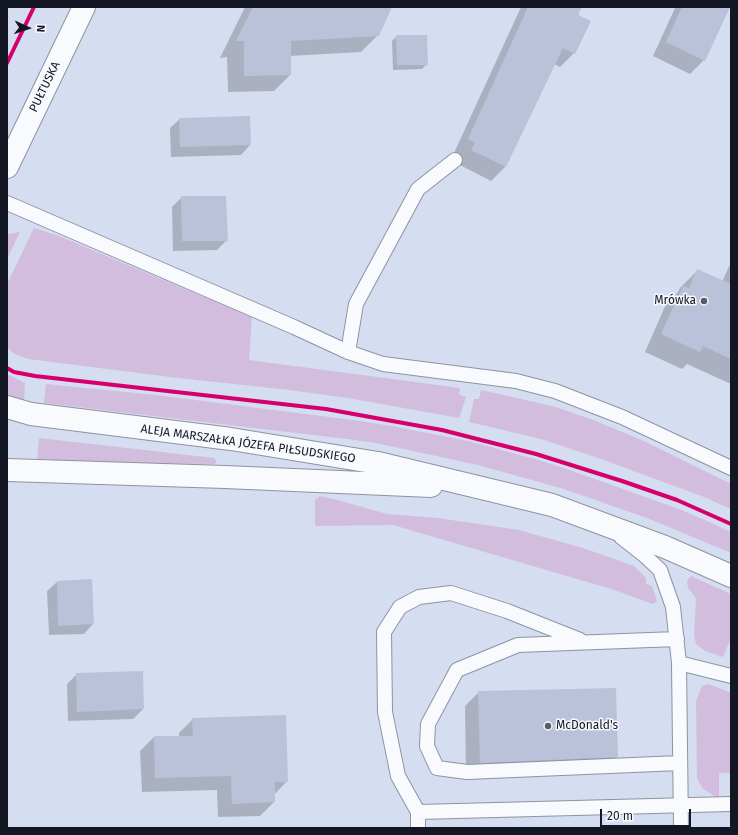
<!DOCTYPE html>
<meta charset="utf-8">
<style>
body{margin:0}
#map{position:relative;width:738px;height:835px;overflow:hidden;background:#d5ddf0;font-family:"Fira Sans",sans-serif}
canvas{display:block}
.frame{position:absolute;inset:0;border:8px solid #121723;pointer-events:none}
.north{position:absolute;left:8px;top:8px;width:40px;height:40px;-webkit-text-stroke:3px #f7f9fd;paint-order:stroke;rotate:93deg;font-size:11px;font-weight:700;line-height:16px;text-align:center;color:#121723}
.north::after{content:'';display:block;margin:auto;width:14px;height:18px;background:#121723;clip-path:polygon(50% 0,100% 100%,50% 72%,0 100%)}
.scale{position:absolute;left:600px;top:809px;width:91px;height:18px;box-sizing:border-box;border:2px solid #121723;border-top:0;padding-left:5px;font-size:12px;line-height:14px;white-space:nowrap;color:#121723;-webkit-text-stroke:3px #f7f9fd;paint-order:stroke}
</style>
<div id="map">
<canvas width="738" height="835"></canvas>
<div class="frame"></div>
<div class="north">N</div>
<div class="scale">20 m</div>
</div>
<script>
const context = document.querySelector('canvas').getContext('2d');
context.lineJoin = 'round';
function paint(path, color) { context.fillStyle = color; context.fill(path, 'evenodd'); }
const toPath = rows => new Path2D(rows.map(r => 'M' + r).join(''));
function stroke(path, color, width, dash) { context.strokeStyle = color; context.lineWidth = width; context.lineCap = dash ? 'butt' : 'round'; context.setLineDash(dash || []); context.stroke(path); }
function write(font, color, halo, rows, align = 'center') {
  context.font = font + ' "Fira Sans",sans-serif'; context.lineWidth = 3; context.setLineDash([]); context.textBaseline = 'middle'; context.strokeStyle = halo; context.fillStyle = color; for (const [text, x, y, turn = 0] of rows) {
    context.save(); context.translate(x, y); context.rotate((+turn || 0) * Math.PI / 180); context.textAlign = isNaN(turn) ? turn : align; if (halo) context.strokeText(text, 0, 0); context.fillText(text, 0, 0); context.restore();
  }
}
paint(toPath([
 [34,228,59,236,252,317,249,360,460,388,459,394,466,397,459,418,348,398,289,390,170,377,28,359,13,353,7,347,7,284],
 [20,232,7,259,7,238,9,234],
 [7,374,25,383,24,401,7,399],
 [46,384,156,395,353,420,392,426,468,441,535,459,564,468,679,509,707,521,731,532,731,553,647,518,564,489,478,465,376,443,347,439,44,403],
 [481,390,556,407,596,421,646,442,731,484,731,509,704,497,604,460,541,439,469,422,474,399,479,399],
 [39,438,214,458,217,462,214,464,101,463,37,459],
 [320,496,334,499,387,514,438,518,519,530,583,548,634,566,646,578,646,584,652,586,657,601,653,604,611,589,393,525,315,526,315,500],
 [691,576,731,594,731,638,723,657,705,651,696,644,694,636,696,598,688,588,687,581],
 [709,684,731,693,731,773,719,773,719,799,702,788,697,778,696,701,702,686]
]), '#d3bdde');
paint(toPath([
 [245,7,391,7,378,35,361,52,290,56,290,75,274,91,228,92,227,57,220,58],
 [521,7,581,7,577,15,574,53,560,67,554,64,505,167,491,181,458,164,462,157,454,153],
 [673,7,729,7,704,60,690,74,653,56,675,8],
 [397,36,427,64,422,69,393,70,392,41],
 [180,119,250,145,241,155,171,157,170,128],
 [182,197,227,240,217,250,173,251,172,207],
 [731,262,731,384,687,364,682,369,645,352,666,304,678,292,680,288,698,270,722,282],
 [91,580,93,624,84,634,49,635,47,591,57,582],
 [142,672,143,709,133,719,68,721,67,684,77,674],
 [479,692,617,757,603,771,466,776,465,706],
 [193,719,287,781,274,795,274,802,260,816,218,817,217,790,142,792,140,751,154,737,179,737,179,733]
]), '#0003');
paint(toPath([
 [253,7,392,7,379,36,291,41,291,75,244,76,244,41,236,41],
 [528,7,582,7,578,15,591,21,575,54,563,48,506,167,471,150,475,143,468,139],
 [682,7,730,7,705,61,666,42],
 [396,35,427,35,428,65,397,65],
 [250,116,251,145,180,147,179,118],
 [181,196,226,196,228,241,182,241],
 [697,269,731,284,731,359,703,346,700,352,661,334,683,286,689,288],
 [92,579,94,624,58,626,57,581],
 [143,671,144,709,77,712,76,673],
 [616,688,618,757,480,763,478,691],
 [286,715,288,782,275,782,275,802,232,804,231,776,155,778,154,736,193,736,192,718]
]), '#b9c2d8');
const lane = toPath([
 [7,203,294,327,348,352,383,364,516,381,555,391,622,417,731,468],
 [348,352,356,304,418,189,455,160],
 [621,537,644,555,660,570,673,607,679,663,681,828],
 [677,639,518,645,457,670,428,724,427,746,437,768,467,772,680,763],
 [679,663,731,676],
 [418,812,398,776,385,712,384,632,400,607,419,597,451,593,507,611,580,640],
 [418,828,418,812,731,804]
]);
const secondary = toPath([
 [7,167,84,7],
 [7,407,31,414,231,439,378,463,552,505,665,547,731,576],
 [7,470,225,477,431,486]
]);
stroke(lane, '#8e93a1', 16);
stroke(secondary, '#8e93a1', 24);
stroke(lane, '#f9fafd', 14);
stroke(secondary, '#f9fafd', 22);
stroke(toPath([
 [7,63,34,7],
 [7,368,14,372,35,376,326,409,442,430,536,454,622,481,677,500,731,524]
]), '#d6006c', 4);
for (const [x, y, r, color] of [
 [704,301,4,"#565c6b"],
 [548,726,4,"#565c6b"]
]) { const dot = new Path2D(); dot.arc(x, y, r, 0, 2 * Math.PI); context.fillStyle = color; context.fill(dot); stroke(dot, '#f7f9fd', 1.5); }
write('12px', '#121723', '#f7f9fd', [
 ["PUŁTUSKA",45,87,-64],
 ["ALEJA MARSZAŁKA JÓZEFA PIŁSUDSKIEGO",248,444,8]
]);
write('12px', '#121723', '#f7f9fd', [
 ["Mrówka",696,301],
 ["McDonald's",556,726,"left"]
], 'right');
</script>
